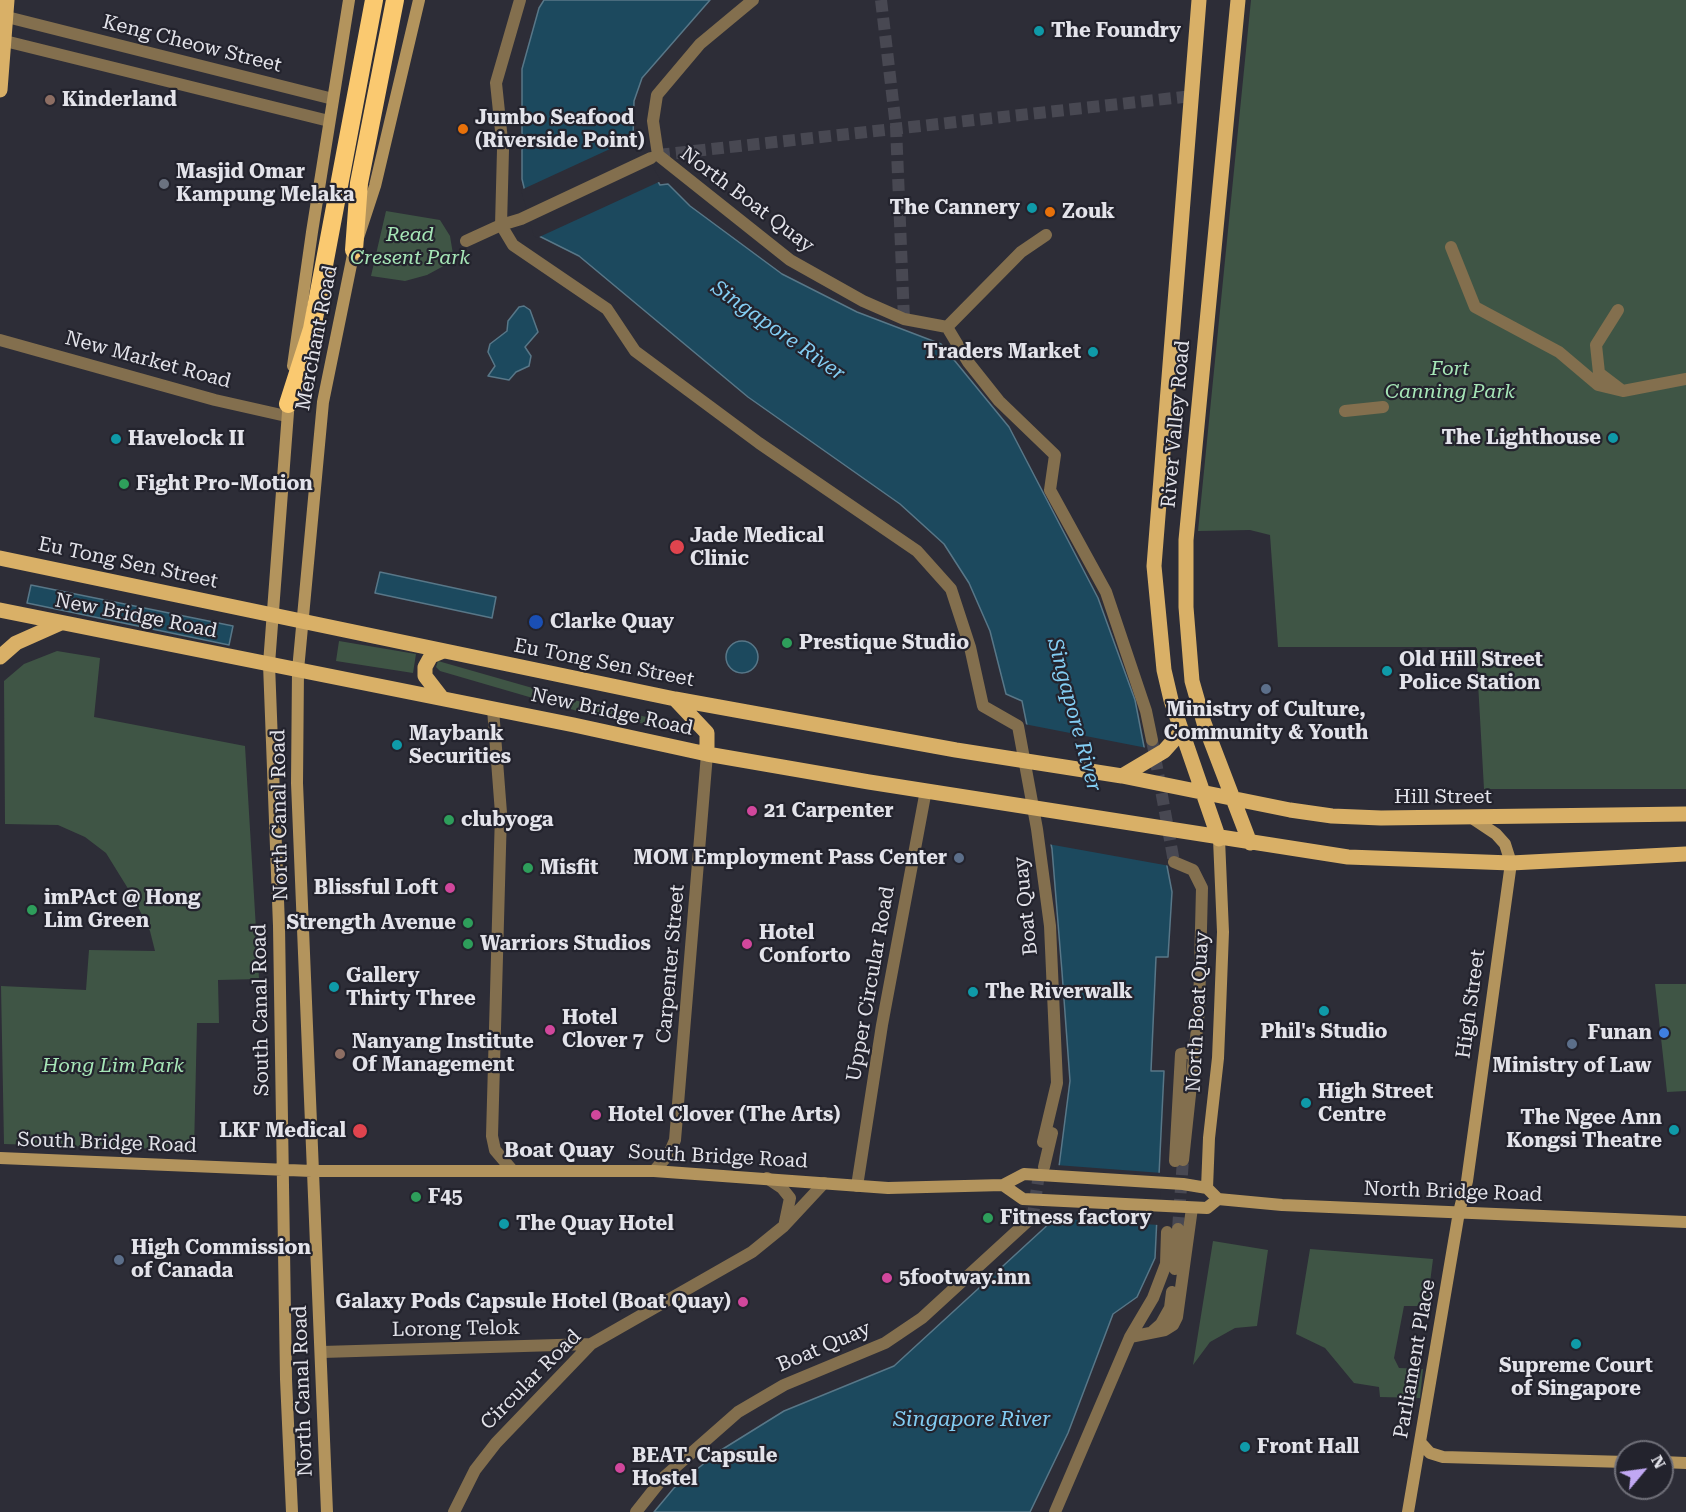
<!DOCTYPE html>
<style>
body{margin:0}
#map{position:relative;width:1686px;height:1512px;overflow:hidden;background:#2d2d37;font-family:"Roboto Serif",serif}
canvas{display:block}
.north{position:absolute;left:1614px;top:1440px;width:60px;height:60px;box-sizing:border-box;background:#23232d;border:2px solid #707079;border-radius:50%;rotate:61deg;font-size:16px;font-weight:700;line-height:24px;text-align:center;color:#e3e3ea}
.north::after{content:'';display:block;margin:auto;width:21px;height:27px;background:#c1a8f3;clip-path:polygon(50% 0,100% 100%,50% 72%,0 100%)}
</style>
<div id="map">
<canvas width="1686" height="1512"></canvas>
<div class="north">N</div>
</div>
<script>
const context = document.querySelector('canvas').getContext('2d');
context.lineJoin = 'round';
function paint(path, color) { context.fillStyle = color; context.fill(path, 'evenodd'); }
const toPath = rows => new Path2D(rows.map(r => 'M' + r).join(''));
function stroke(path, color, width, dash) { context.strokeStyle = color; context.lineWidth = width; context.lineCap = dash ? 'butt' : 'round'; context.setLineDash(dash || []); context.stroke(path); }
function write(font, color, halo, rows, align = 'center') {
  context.font = font + ' "Roboto Serif",serif'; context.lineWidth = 4.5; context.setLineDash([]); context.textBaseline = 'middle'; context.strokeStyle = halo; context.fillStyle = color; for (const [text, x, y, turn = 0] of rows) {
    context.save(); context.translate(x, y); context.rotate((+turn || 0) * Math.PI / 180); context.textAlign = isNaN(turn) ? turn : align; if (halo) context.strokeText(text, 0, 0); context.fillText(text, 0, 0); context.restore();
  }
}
paint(toPath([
 [1251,0,1686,0,1686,789,1484,789,1476,647,1278,647,1270,535,1250,530,1198,531],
 [386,211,440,220,450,236,453,254,451,262,427,275,405,281,371,276],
 [339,641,416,654,413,673,336,661],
 [57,651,100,658,94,717,245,746,259,979,218,980,219,1023,197,1023,194,1150,4,1144,1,986,86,990,89,950,155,951,150,931,132,895,106,853,85,837,58,825,5,824,4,681,24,664],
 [438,661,592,705,683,725,683,730,591,715,440,671,436,667],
 [1655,984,1686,984,1686,1091,1667,1092],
 [1213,1241,1268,1250,1257,1326,1235,1328,1210,1342,1193,1365],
 [1310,1249,1433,1259,1427,1306,1404,1306,1394,1358,1399,1368,1423,1369,1420,1398,1380,1397,1379,1387,1354,1383,1325,1348,1296,1334]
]), '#3f5545');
const water = toPath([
 [544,0,710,0,642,78,634,101,633,139,660,185,668,184,690,206,782,274,857,312,941,344,1009,427,1098,598,1135,700,1172,892,1168,957,1156,957,1151,1071,1164,1071,1155,1258,1137,1297,1113,1314,1068,1433,1030,1512,654,1512,674,1488,718,1452,784,1411,894,1366,1052,1221,1070,1081,1062,972,1052,849,1022,701,1006,694,990,631,969,583,944,544,900,504,748,397,579,256,535,234,522,179,522,69,539,8,544,0],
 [524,306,530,310,538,332,525,347,531,356,529,366,516,372,509,380,488,376,495,366,488,352,490,344,507,331,508,321,519,307,524,306],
 [380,572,496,597,492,618,375,593,380,572],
 [31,585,233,626,229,645,27,603,31,585],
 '726 657a16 16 0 1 1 32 0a16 16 0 1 1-32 0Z'
]);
paint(water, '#1c495e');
stroke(water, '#587788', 1.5);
paint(toPath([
 [636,137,661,181,537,238,534,236,521,190],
 [1024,724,1147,748,1170,866,1048,844],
 [1056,1165,1162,1173,1159,1225,1049,1218]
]), '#2d2d37');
stroke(toPath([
 [881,0,896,127,904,319],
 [658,155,1192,96],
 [1152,740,1174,862],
 [1030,1219,1033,1215,1040,1167],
 [1178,1229,1183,1160]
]), '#484852', 12, [12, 6]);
stroke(toPath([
 [753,0,700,44,657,95,653,121,658,155,790,260,863,301,904,319,947,327,968,362,999,401,1055,455,1050,490,1106,592,1146,711,1152,740],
 [7,17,333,99],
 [5,41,329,121],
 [501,225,513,245,607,309,635,351,759,443,917,551,951,589,970,647,983,706,1018,726,1037,829,1050,926,1057,1083,1043,1142],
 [501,225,503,150,496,83,520,0],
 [466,241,501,225,521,219,651,158],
 [1451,247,1475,307,1559,352,1598,385,1623,391,1686,379],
 [1618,310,1596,345,1599,373,1620,389],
 [947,327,1021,252,1046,235],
 [0,340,215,400,286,416],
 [1345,411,1383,407],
 [493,709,501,813,492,1136,495,1150,512,1170],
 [1174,862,1193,870,1202,888,1199,1010,1183,1160],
 [1175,1161,1181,1054,1194,1052],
 [1044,1167,1052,1133],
 [654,1171,669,1154,675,1140,707,754],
 [767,1178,782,1188,790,1198,785,1222],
 [857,1186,882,1025,926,790],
 [1175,1269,1178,1229],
 [1152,1332,1161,1324,1170,1308,1172,1292],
 [1130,1337,1165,1330,1173,1325,1177,1317,1192,1208],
 [322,1352,591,1344],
 [454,1512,475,1470,496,1443,591,1344,752,1252,784,1226,824,1183],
 [636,1512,663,1478,738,1412,784,1385,885,1343,922,1318,1030,1219],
 [1055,1512,1130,1337,1153,1298,1166,1264,1167,1232]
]), '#836f4e', 12);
stroke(toPath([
 [293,366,312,232,349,0],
 [289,399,269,664,279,926,286,1379,292,1512],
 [0,1158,312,1171,654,1171,888,1188,1003,1185,1024,1174,1183,1184,1207,1188,1218,1199,1282,1205,1686,1222],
 [1003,1185,1023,1199,1207,1208,1218,1199],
 [1207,1188,1209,1138,1218,1058,1220,1010,1223,932,1219,839],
 [1420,1442,1430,1453,1443,1457,1626,1462],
 [1662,1462,1686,1463],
 [327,1512,297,783,298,670,323,402,354,250,375,186,419,0],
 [1408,1512,1459,1212,1467,1181,1511,863,1505,844,1496,834,1472,818]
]), '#b3945d', 12);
stroke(toPath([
 [1199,0,1154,566,1164,670,1171,700,1219,839],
 [1238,0,1186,540,1186,607,1192,681,1204,723,1250,843],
 [0,90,7,0],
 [0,558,675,699,956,750,1122,776,1290,810,1332,816,1381,818,1686,814],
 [0,610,574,725,707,754,869,782,1348,857,1511,863,1686,854],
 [0,657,16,643,61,623],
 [442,698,425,676,425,667,431,656,443,651],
 [675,699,707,733,707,754],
 [1122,776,1164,751,1181,732]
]), '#d9b067', 15);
stroke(toPath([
 [354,250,359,183,395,0],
 [288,404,312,329,374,0]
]), '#fac970', 18);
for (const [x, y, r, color] of [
 [1039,31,6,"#0f9aa8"],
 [50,100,6,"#8d6e63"],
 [463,129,6,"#e8710a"],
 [164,184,6,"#6b7280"],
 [1032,208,6,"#0f9aa8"],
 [1050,212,6,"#e8710a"],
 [1093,352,6,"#0f9aa8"],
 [1613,438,6,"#0f9aa8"],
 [116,439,6,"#0f9aa8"],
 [124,484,6,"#2e9e5b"],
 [677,547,8,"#e0444e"],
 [536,622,8,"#1a4fb4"],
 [787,643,6,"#2e9e5b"],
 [1387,671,6,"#0f9aa8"],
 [1266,689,6,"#5c6f8a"],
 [397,745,6,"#0f9aa8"],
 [752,811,6,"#d1479c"],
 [449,820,6,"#2e9e5b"],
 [959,858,6,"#5c6f8a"],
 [528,868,6,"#2e9e5b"],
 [450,888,6,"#d1479c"],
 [32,910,6,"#2e9e5b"],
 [468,923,6,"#2e9e5b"],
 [468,944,6,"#2e9e5b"],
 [747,944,6,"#d1479c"],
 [334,987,6,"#0f9aa8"],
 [973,992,6,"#0f9aa8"],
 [1324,1011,6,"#0f9aa8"],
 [550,1030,6,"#d1479c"],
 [1664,1033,6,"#3f7fe0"],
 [1572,1044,6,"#5c6f8a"],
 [340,1054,6,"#8d6e63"],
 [1306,1103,6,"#0f9aa8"],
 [596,1115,6,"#d1479c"],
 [1674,1130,6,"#0f9aa8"],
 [360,1131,8,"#e0444e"],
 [416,1197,6,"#2e9e5b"],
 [988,1218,6,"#2e9e5b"],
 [504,1224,6,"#0f9aa8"],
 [119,1260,6,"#5c6f8a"],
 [887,1278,6,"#d1479c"],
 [743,1302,6,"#d1479c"],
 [1576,1344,6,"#0f9aa8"],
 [1245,1447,6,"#0f9aa8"],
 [620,1468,6,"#d1479c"]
]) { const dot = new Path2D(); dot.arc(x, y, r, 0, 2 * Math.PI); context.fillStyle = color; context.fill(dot); stroke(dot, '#23232d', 2); }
write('bold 20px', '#e3e3ea', '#23232d', [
 ["The Foundry",1051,31],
 ["Kinderland",62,100],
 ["Jumbo Seafood",475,118],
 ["(Riverside Point)",475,141],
 ["Masjid Omar",176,172],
 ["Kampung Melaka",176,195],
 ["The Cannery",1020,208,"right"],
 ["Zouk",1062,212],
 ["Traders Market",1081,352,"right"],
 ["The Lighthouse",1601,438,"right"],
 ["Havelock II",128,439],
 ["Fight Pro-Motion",136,484],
 ["Jade Medical",690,536],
 ["Clinic",690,559],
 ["Clarke Quay",550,622],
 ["Prestique Studio",799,643],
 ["Old Hill Street",1399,660],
 ["Police Station",1399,683],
 ["Ministry of Culture,",1266,710,"center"],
 ["Community & Youth",1266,733,"center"],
 ["Maybank",409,734],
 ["Securities",409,757],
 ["21 Carpenter",764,811],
 ["clubyoga",461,820],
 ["MOM Employment Pass Center",947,858,"right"],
 ["Misfit",540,868],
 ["Blissful Loft",438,888,"right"],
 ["imPAct @ Hong",44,898],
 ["Lim Green",44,921],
 ["Strength Avenue",456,923,"right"],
 ["Hotel",759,933],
 ["Conforto",759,956],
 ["Warriors Studios",480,944],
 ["Gallery",346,976],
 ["Thirty Three",346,999],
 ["The Riverwalk",985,992],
 ["Hotel",562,1018],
 ["Clover 7",562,1041],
 ["Phil's Studio",1324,1032,"center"],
 ["Funan",1652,1033,"right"],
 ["Nanyang Institute",352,1042],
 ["Of Management",352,1065],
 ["Ministry of Law",1572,1066,"center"],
 ["High Street",1318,1092],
 ["Centre",1318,1115],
 ["Hotel Clover (The Arts)",608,1115],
 ["The Ngee Ann",1662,1118,"right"],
 ["Kongsi Theatre",1662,1141,"right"],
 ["LKF Medical",346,1131,"right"],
 ["F45",428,1197],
 ["Fitness factory",1000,1218],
 ["The Quay Hotel",516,1224],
 ["High Commission",131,1248],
 ["of Canada",131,1271],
 ["5footway.inn",899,1278],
 ["Galaxy Pods Capsule Hotel (Boat Quay)",731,1302,"right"],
 ["Supreme Court",1576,1366,"center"],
 ["of Singapore",1576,1389,"center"],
 ["Front Hall",1257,1447],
 ["BEAT. Capsule",632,1456],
 ["Hostel",632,1479]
], 'left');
write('20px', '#e3e3ea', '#23232d', [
 ["Keng Cheow Street",192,44,14],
 ["North Boat Quay",747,200,37],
 ["Merchant Road",317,338,-79],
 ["New Market Road",148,360,15],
 ["River Valley Road",1176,424,-85],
 ["Eu Tong Sen Street",128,563,12],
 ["New Bridge Road",136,616,11],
 ["Eu Tong Sen Street",604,663,11],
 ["New Bridge Road",612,712,12],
 ["Hill Street",1443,797],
 ["North Canal Road",280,815,-91],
 ["Boat Quay",1026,906,-96],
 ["Carpenter Street",671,964,-85],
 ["Upper Circular Road",871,984,-80],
 ["High Street",1471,1004,-82],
 ["South Canal Road",261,1010,-91],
 ["North Boat Quay",1198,1012,-87],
 ["South Bridge Road",107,1143,2],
 ["South Bridge Road",718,1157,3],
 ["North Bridge Road",1453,1192,2],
 ["Lorong Telok",456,1329,-1],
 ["Boat Quay",824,1347,-23],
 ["Parliament Place",1415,1359,-80],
 ["Circular Road",531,1380,-45],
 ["North Canal Road",303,1391,-92]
]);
write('italic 20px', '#a6e6b7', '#23232d', [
 ["Read",410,235],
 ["Cresent Park",410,258],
 ["Fort",1450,369],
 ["Canning Park",1450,392],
 ["Hong Lim Park",113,1066]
]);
write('italic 21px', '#83cdf3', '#23232d', [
 ["Singapore River",778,331,35],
 ["Singapore River",1074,715,75],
 ["Singapore River",972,1420]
]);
write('bold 21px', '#e3e3ea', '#23232d', [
 ["Boat Quay",559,1151]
]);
</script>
